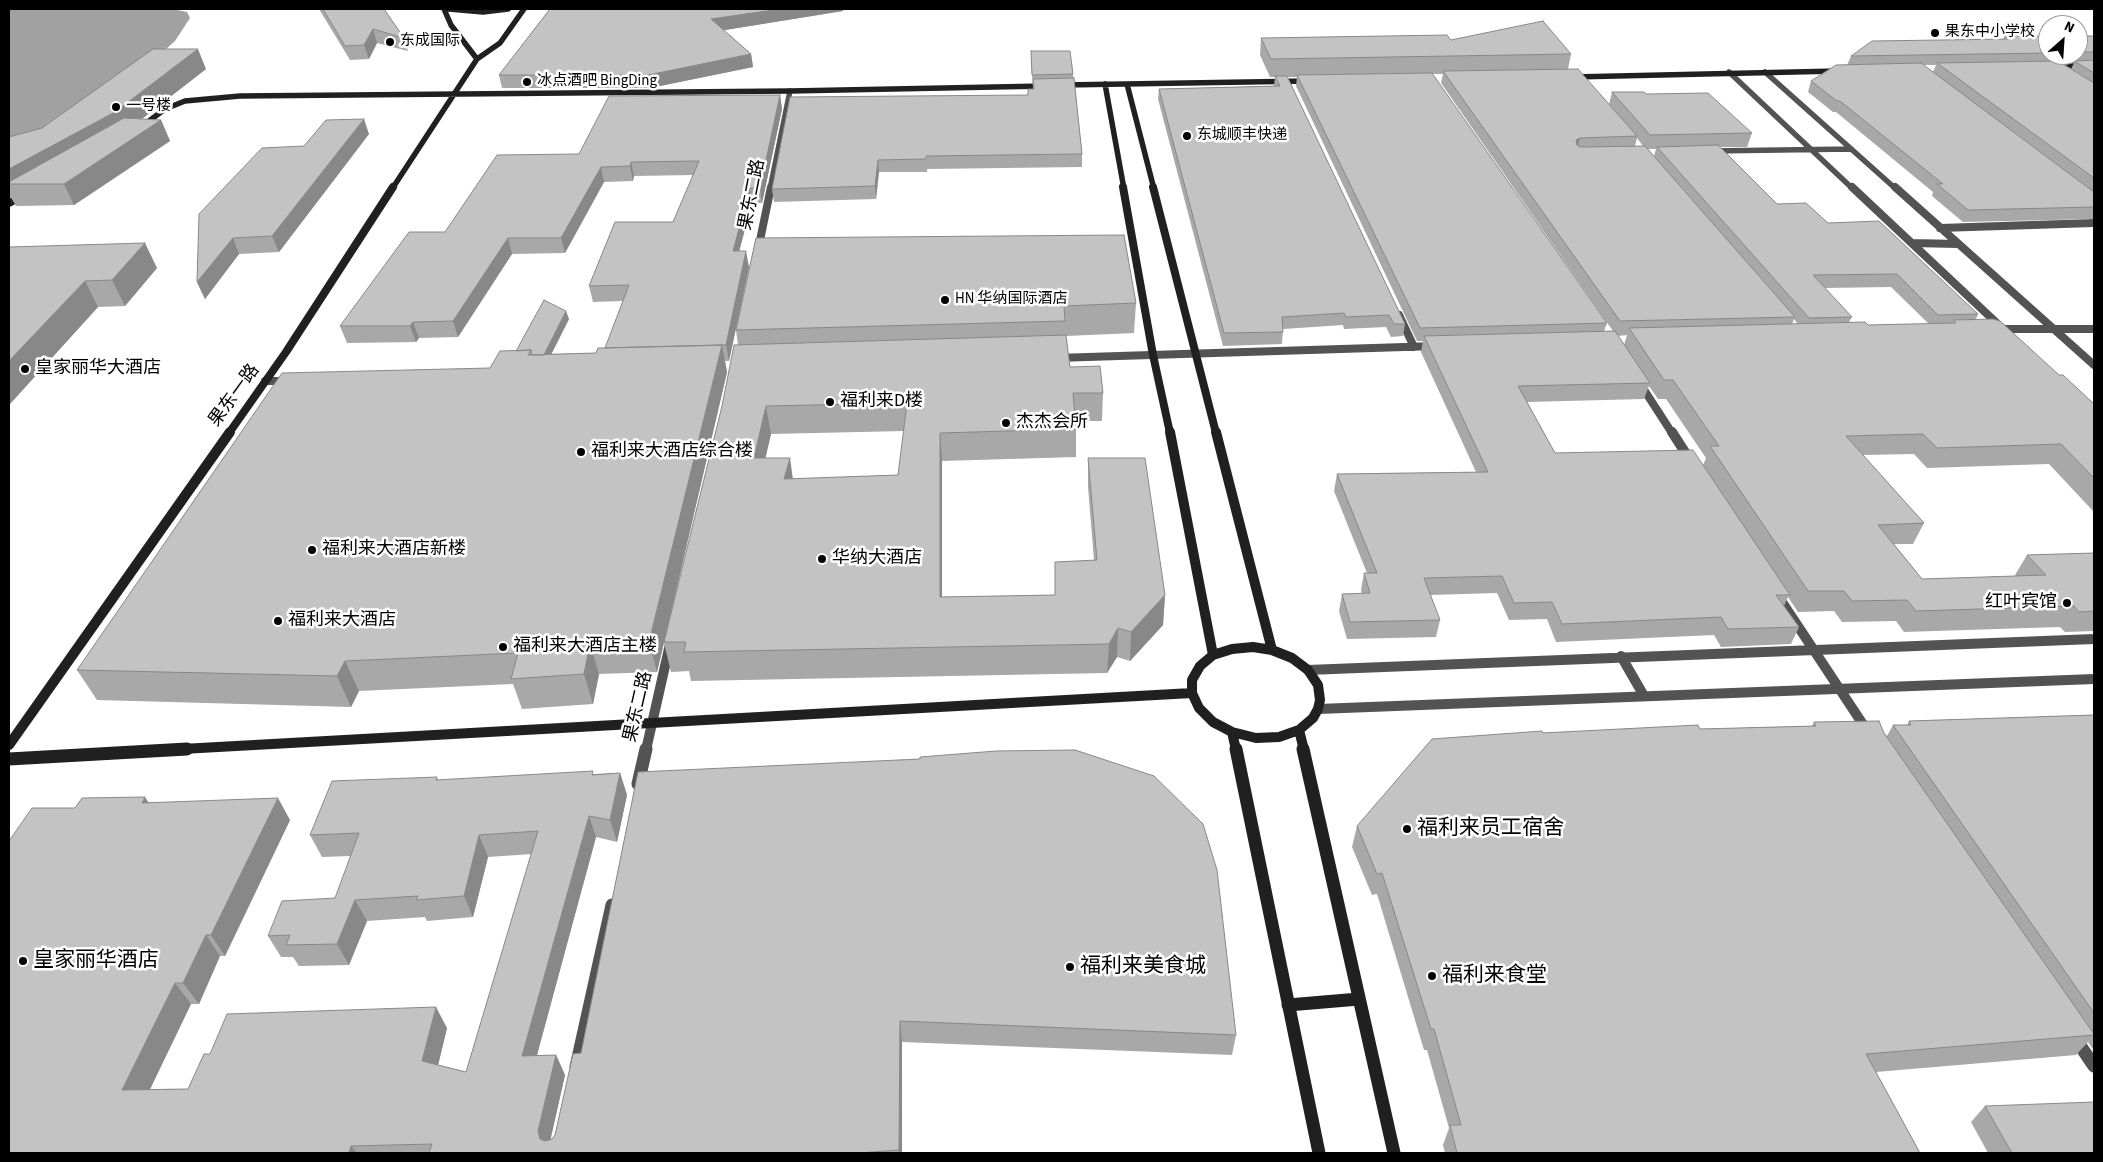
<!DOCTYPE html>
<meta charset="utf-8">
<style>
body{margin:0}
#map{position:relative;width:2103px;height:1162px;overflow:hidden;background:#fff;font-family:"Source Sans 3",sans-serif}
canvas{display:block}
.frame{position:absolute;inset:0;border:10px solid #000;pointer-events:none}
.north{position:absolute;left:2038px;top:15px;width:50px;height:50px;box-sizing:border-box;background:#fff;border:1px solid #999;border-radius:50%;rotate:26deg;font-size:14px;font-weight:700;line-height:20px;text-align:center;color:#000}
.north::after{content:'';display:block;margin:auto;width:18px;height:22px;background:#000;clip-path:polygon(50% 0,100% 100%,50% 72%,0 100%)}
</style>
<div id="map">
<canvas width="2103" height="1162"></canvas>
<div class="frame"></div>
<div class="north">N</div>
</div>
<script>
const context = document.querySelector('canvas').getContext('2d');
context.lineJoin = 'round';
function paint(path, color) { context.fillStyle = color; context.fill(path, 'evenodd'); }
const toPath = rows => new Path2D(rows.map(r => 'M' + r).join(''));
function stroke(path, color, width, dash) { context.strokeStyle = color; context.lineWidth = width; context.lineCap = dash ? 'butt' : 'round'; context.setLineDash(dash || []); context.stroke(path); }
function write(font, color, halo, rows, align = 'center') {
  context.font = font + ' "Source Sans 3","Noto Sans SC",sans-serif'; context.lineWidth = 5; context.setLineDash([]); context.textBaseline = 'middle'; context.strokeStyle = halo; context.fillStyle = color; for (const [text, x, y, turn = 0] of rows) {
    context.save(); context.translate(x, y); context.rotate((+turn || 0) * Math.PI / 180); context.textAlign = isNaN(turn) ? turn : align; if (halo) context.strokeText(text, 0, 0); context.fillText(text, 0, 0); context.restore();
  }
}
paint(toPath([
 [9,9,172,9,187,12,190,18,175,41,156,58,9,152]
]), '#a1a1a1');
stroke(toPath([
 [1729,72,1853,189],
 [1765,72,1896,189],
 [1710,151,1851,149],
 [770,189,790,91]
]), '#535353', 5.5);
stroke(toPath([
 [1852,187,2002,328],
 [1895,187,2094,365],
 [1940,228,2094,223],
 [1912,243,1958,244],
 [758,250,771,187],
 [1399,315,1414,347],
 [1998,329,2094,329],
 [1056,358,1436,346],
 [265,381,289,381],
 [1639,382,1672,433]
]), '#535353', 8);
stroke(toPath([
 [1672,432,1690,460],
 [1778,596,1868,732],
 [1621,656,1644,696],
 [1308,670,2094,639],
 [1318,709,2094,679],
 [646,750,670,644]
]), '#535353', 10);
stroke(toPath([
 [638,784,646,749],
 [2075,1038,2094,1066],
 [576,1067,612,905]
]), '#535353', 13);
stroke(toPath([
 [444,9,451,25,477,59],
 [449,9,483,12,508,9],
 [2053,66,2094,66],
 [1573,77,1838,71],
 [1105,84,1124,189],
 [1127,84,1154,189],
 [1063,85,1308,81],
 [141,127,165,109,185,101,240,96,790,91,1046,86],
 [392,189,477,59,500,43,524,9]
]), '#202020', 5.5);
stroke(toPath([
 [1123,187,1153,355,1170,433],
 [1153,187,1216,433],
 [9,203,24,195],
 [229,433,286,352,393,187]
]), '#202020', 8);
stroke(toPath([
 [1170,432,1213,655],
 [1216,432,1272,650],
 [1253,647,1272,650,1292,658,1308,670,1318,685,1320,700,1318,709,1313,718,1299,730,1279,737,1256,738,1232,732,1213,722,1199,708,1192,693,1192,680,1200,666,1213,655,1232,649,1253,647],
 [1299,730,1304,750],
 [1232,732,1236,750],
 [9,745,230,432],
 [164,750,1192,693]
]), '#202020', 10);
stroke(toPath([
 [1236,749,1319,1153],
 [1303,749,1394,1153],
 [9,759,187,749],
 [1288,1005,1359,999]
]), '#202020', 13);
paint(toPath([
 [319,9,384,9,404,38,408,51,377,43,369,59,350,60],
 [550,9,843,11,724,30,751,54,753,67,650,88,502,88,499,75],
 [2005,36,2048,36,2048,55,2078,55,2078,36,2094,36,2094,219,1963,222,1932,196,1933,192,1836,112,1833,112,1808,92,1811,81,1847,65,1851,56,2003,39],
 [2061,63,2074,63,2071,69],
 [1923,65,1936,65,1933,72],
 [1261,38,1451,40,1571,54,1568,69,1609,104,1612,92,1646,94,1752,133,1747,147,1719,147,1777,204,1828,223,1978,314,1976,319,2059,375,2094,404,2094,512,2049,464,1927,468,1914,454,1863,455,1924,523,1913,544,1894,544,1922,579,2016,576,2015,575,2027,555,2094,553,2094,631,2065,632,2060,627,1904,632,1896,621,1842,622,1834,611,1798,612,1788,597,1784,606,1799,627,1791,644,1721,647,1714,635,1556,642,1547,619,1509,620,1497,593,1430,595,1440,620,1436,637,1347,639,1339,611,1342,594,1362,594,1361,590,1364,573,1367,573,1334,491,1337,474,1476,472,1421,352,1423,341,1417,341,1296,86,1297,77,1287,77,1405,324,1403,336,1391,337,1386,327,1344,329,1343,325,1283,329,1282,344,1223,346,1158,99,1159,89,1274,86,1275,77,1270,77,1260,55],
 [1432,74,1443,74,1441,83,1613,331,1604,331,1607,323],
 [1637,138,1643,146,1635,146],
 [1648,149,1656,149,1654,156],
 [1891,287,1929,324,1868,325,1849,322,1852,317,1824,288],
 [1794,319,1798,324,1792,324],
 [1627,335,1624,345,1618,336],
 [1649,386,1658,399,1666,399,1706,458,1703,465,1555,453,1527,402,1644,399],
 [1031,58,1073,74,1082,154,1082,167,927,169,927,172,879,172,876,199,774,202,772,189,1028,95,1033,89],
 [206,69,141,119,161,120,170,141,74,205,16,206,10,196,9,197,9,137,42,128],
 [780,95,782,109,762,203,752,203,739,251,749,267,729,361,725,361,727,372,668,626,738,345,736,330,756,238,1136,303,1134,333,1066,336,1070,367,1103,393,1102,421,1076,421,1076,457,942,461,942,597,1055,595,1094,560,1088,487,1088,458,1165,595,1163,625,1130,661,1117,657,1107,673,691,681,689,671,671,672,664,643,657,672,599,674,593,704,522,709,513,684,359,691,351,707,97,700,77,670,490,368,516,351,569,319,551,354,596,353,605,348,623,301,593,302,589,286,673,222,693,175,634,176,633,181,604,182,565,253,512,254,458,337,419,338,416,342,347,343,340,326,445,232,579,154],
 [904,431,898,475,793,479,765,458,771,434],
 [369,134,279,252,239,254,205,299,197,282,304,146],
 [9,247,157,268,125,306,98,307,9,405],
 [2094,715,2094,1051,2088,1042,2076,1055,1876,1072,1920,1153,1445,1153,1443,1145,1449,1128,1427,1050,1424,1050,1377,894,1372,895,1352,847,1357,826,1543,733,1812,726,1814,722,1884,733,1887,736,1893,725,1907,725,1909,721],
 [638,772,1236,1035,1232,1055,902,1042,902,1153,9,1153,75,808,148,802,290,820,225,956,220,956,199,1004,191,1004,150,1089,188,1089,210,1054,447,1028,438,1065,466,1072,532,854,488,857,473,917,427,921,425,917,367,921,349,965,299,966,293,957,281,957,268,936,335,898,351,856,322,857,310,835,437,777,438,780,620,773,627,795,617,842,596,837,537,1055,556,1055,565,1075,550,1139,552,1139,555,1135,581,1053],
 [1985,1106,2094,1153,1988,1153,1971,1122]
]), '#a8a8a8');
paint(toPath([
 [780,9,843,9,843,11,713,32,711,19],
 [373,29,377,43,369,59,364,45],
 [198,49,206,69,124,133,9,184,9,169],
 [751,54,753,67,650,88,648,75],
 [780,95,782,109,762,203,760,188],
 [364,119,369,134,279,252,272,236],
 [161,120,170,141,74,205,64,184],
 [1580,138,1577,150,1576,140],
 [878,160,879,172,876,199,875,186],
 [631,162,634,176,633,181,630,166],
 [601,167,604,182,565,253,561,238],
 [750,188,752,203,735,267,733,251],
 [233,238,239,254,205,299,197,282],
 [508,238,512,254,458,337,453,321],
 [145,243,157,268,125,306,112,280],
 [746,251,749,267,729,361,726,345],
 [85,281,98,307,9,405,9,361],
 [566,311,569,319,545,367,542,358],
 [413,322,419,338,416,342,410,326],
 [722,345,727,372,657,672,649,642],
 [766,406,771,434,759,486,754,458],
 [940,433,942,461,942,627,940,597],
 [790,458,794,487,784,479],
 [1165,595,1163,625,1130,661,1131,632],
 [1118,628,1117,657,1107,673,1109,644],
 [590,644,599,674,593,704,584,674],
 [345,661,359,691,351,707,337,676],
 [620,773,627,795,617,842,610,820],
 [145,797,159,819,142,803],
 [278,798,290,820,225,956,211,935],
 [589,816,596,837,531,1077,522,1056],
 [479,835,488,857,473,917,464,896],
 [355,900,367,921,349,965,337,944],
 [206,935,220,956,199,1004,183,983],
 [175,983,191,1004,140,1110,122,1090],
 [436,1007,447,1028,434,1082,422,1061],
 [900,1021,902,1042,902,1153,899,1153,899,1150],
 [556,1055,565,1075,548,1151,540,1139,538,1131],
 [351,1146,357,1153,349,1153]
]), '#888');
const building = toPath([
 [323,9,384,9,404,38,373,29,364,45,345,46,323,9],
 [550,9,780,9,711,19,751,54,648,75,499,75,550,9],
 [1543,21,1571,54,1271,59,1261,38,1447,35,1451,40,1543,21],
 [2005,36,2048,36,2048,53,1851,56,1872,41,2010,39,2005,36],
 [2078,36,2094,36,2094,52,2078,52,2078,36],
 [153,49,198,49,115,112,9,169,9,137,42,128,153,49],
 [1031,51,1070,51,1073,74,1032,75,1031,51],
 [2094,60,2094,73,2074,61,2094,60],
 [2058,61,2094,83,2094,178,1937,63,2058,61],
 [1921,63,2094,192,2094,207,1968,210,1937,184,1943,184,1840,101,1837,101,1811,81,1836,65,1921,63],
 [1578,69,1637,136,1580,138,1576,140,1577,145,1580,147,1645,146,1795,317,1620,321,1443,71,1578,69],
 [1432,73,1607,323,1420,328,1297,75,1432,73],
 [1275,76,1287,76,1405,324,1394,324,1389,315,1346,317,1344,313,1282,317,1283,332,1224,333,1159,89,1280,86,1275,76],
 [1074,78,1082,154,926,156,926,159,878,160,875,186,772,189,790,97,1028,95,1028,89,1034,89,1033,79,1074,78],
 [1612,92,1644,92,1646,94,1708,93,1752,133,1650,135,1612,92],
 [780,95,760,188,750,188,733,251,746,251,726,345,605,348,629,285,589,286,615,222,673,222,699,161,631,162,630,166,601,167,561,238,508,238,453,321,413,322,410,326,340,326,409,232,445,232,497,155,579,154,609,96,780,95],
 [124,118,161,120,64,184,9,184,9,182,124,118],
 [364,119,272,236,233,238,197,282,199,214,262,148,304,146,326,120,364,119],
 [1718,145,1777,204,1806,203,1828,223,1879,221,1978,314,1938,315,1897,274,1813,275,1852,317,1809,318,1657,147,1718,145],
 [1124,235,1136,303,1064,306,1065,321,736,330,756,238,1124,235],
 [145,243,112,280,85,281,9,361,9,247,145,243],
 [544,300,566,311,544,355,532,355,531,350,516,351,544,300],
 [1993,319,2000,321,2059,375,2063,375,2094,404,2094,478,2061,444,1937,448,1923,434,1846,436,1924,523,1878,525,1922,579,2046,575,2027,555,2094,553,2094,611,2079,612,2074,606,1916,611,1907,600,1852,601,1844,591,1808,591,1710,446,1719,446,1673,380,1664,380,1629,328,1865,322,1868,325,1956,323,1953,320,1993,319],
 [1615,331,1650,383,1518,386,1555,453,1693,450,1790,595,1776,595,1799,627,1728,629,1721,617,1562,624,1552,602,1514,603,1502,576,1424,578,1440,620,1350,622,1342,594,1370,593,1364,573,1377,573,1337,474,1488,472,1424,336,1615,331],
 [1066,335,1070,367,1100,366,1103,393,1073,393,1076,429,940,433,940,597,1055,595,1055,562,1097,560,1088,458,1145,458,1165,595,1131,632,1118,628,1109,644,684,652,686,642,664,642,722,406,734,345,1066,335],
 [907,403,898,475,784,479,790,458,754,458,766,406,907,403],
 [722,345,649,642,590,644,584,674,511,679,518,653,345,661,337,676,77,670,282,373,490,368,500,351,531,350,528,355,596,353,598,348,722,345],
 [2094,715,2094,1013,1893,725,1911,725,1909,721,2094,715],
 [1879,721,1884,733,2094,1034,2094,1035,1866,1054,1920,1153,1457,1153,1450,1125,1461,1125,1434,1029,1431,1029,1382,873,1377,874,1357,826,1432,739,1542,731,1543,733,1698,725,1700,729,1816,726,1814,722,1879,721],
 [1075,750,1154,776,1203,824,1217,870,1236,1035,900,1021,899,1150,859,1153,429,1153,432,1144,351,1146,349,1153,9,1153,9,841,32,808,75,808,82,798,145,797,142,803,278,798,211,935,206,935,183,983,175,983,122,1090,188,1089,204,1054,210,1054,227,1014,436,1007,422,1061,466,1072,538,831,479,835,464,896,416,900,418,896,355,900,337,944,286,945,290,935,268,936,282,901,335,898,359,833,310,835,332,781,437,777,436,780,593,771,592,775,620,773,610,820,589,816,522,1056,556,1055,538,1131,540,1139,545,1141,552,1139,555,1135,573,1054,581,1053,638,772,920,759,920,757,996,751,1075,750],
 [2094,1102,2094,1153,2012,1153,1985,1106,2094,1102]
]);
paint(building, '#c3c3c3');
stroke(building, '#888', 1);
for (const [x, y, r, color] of [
 [1935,33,5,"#000"],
 [390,42,5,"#000"],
 [527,82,5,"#000"],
 [116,107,5,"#000"],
 [1187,136,5,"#000"],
 [945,300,5,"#000"],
 [25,369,5,"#000"],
 [830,402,5,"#000"],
 [1006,423,5,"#000"],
 [581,452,5,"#000"],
 [312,550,5,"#000"],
 [822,559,5,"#000"],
 [2067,603,5,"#000"],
 [278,621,5,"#000"],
 [503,647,5,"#000"],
 [1407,829,5,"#000"],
 [23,961,5,"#000"],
 [1070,967,5,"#000"],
 [1432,976,5,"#000"]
]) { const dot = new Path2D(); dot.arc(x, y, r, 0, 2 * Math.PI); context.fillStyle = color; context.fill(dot); stroke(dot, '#fff', 2); }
write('15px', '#000', '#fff', [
 ["果东中小学校",1945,33],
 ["东成国际",400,42],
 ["冰点酒吧 BingDing",537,82],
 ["一号楼",126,107],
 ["东城顺丰快递",1197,136],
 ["HN 华纳国际酒店",955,300]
], 'left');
write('18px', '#000', '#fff', [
 ["果东二路",753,195,-79],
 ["果东一路",235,396,-54],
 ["果东二路",639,707,-77]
]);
write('18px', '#000', '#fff', [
 ["皇家丽华大酒店",35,369],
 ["福利来D楼",840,402],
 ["杰杰会所",1016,423],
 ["福利来大酒店综合楼",591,452],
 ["福利来大酒店新楼",322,550],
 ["华纳大酒店",832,559],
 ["红叶宾馆",2057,603,"right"],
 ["福利来大酒店",288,621],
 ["福利来大酒店主楼",513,647]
], 'left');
write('21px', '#000', '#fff', [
 ["福利来员工宿舍",1417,829],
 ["皇家丽华酒店",33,961],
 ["福利来美食城",1080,967],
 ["福利来食堂",1442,976]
], 'left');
</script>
